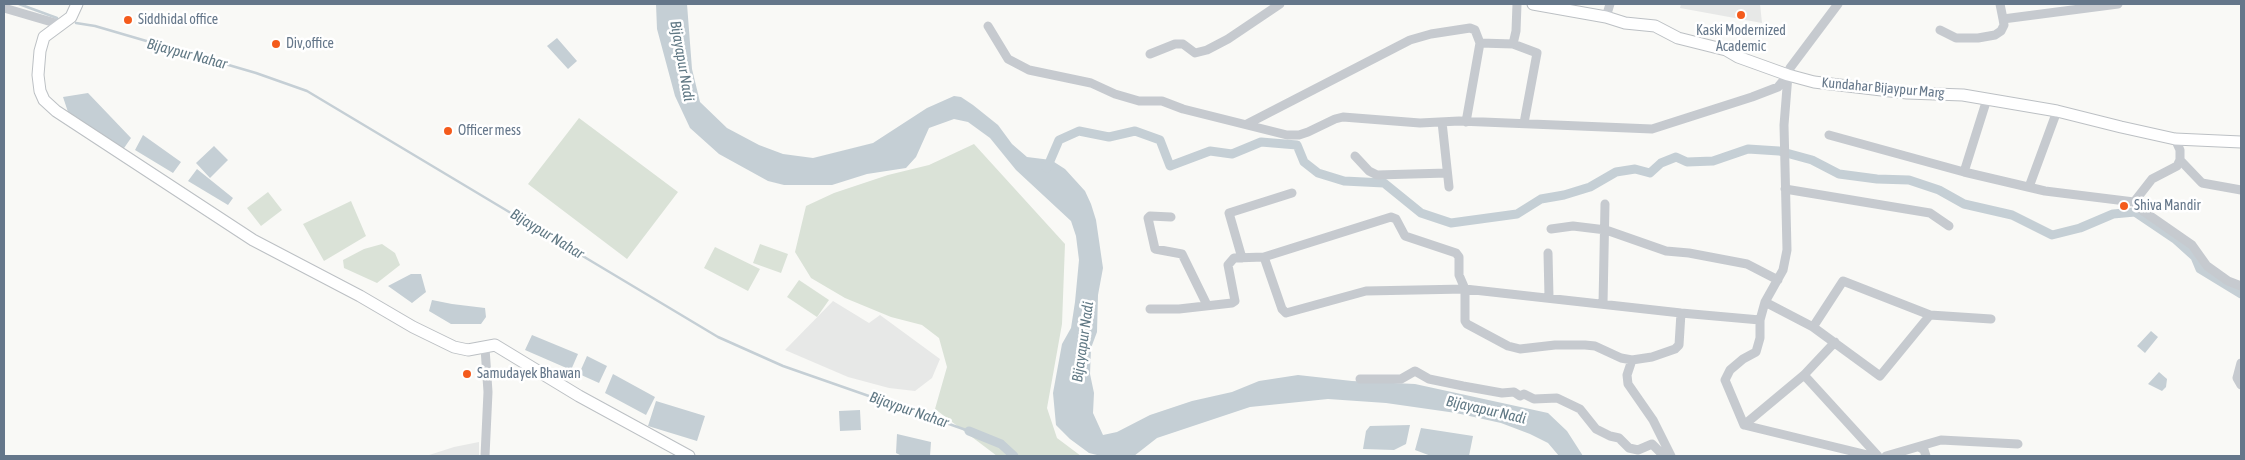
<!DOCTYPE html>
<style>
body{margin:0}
#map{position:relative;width:2245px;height:460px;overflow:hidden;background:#f9f9f6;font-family:"Asap Condensed",sans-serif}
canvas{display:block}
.frame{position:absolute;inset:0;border:5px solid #65778a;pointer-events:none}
</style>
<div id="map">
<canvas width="2245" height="460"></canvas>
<div class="frame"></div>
</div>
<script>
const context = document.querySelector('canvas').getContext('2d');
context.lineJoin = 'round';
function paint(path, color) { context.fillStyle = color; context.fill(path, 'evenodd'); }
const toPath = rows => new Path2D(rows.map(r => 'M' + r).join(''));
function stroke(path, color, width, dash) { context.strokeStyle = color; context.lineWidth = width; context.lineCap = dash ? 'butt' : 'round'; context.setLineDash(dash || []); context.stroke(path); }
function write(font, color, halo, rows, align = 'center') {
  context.font = font + ' "Asap Condensed",sans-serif'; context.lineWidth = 5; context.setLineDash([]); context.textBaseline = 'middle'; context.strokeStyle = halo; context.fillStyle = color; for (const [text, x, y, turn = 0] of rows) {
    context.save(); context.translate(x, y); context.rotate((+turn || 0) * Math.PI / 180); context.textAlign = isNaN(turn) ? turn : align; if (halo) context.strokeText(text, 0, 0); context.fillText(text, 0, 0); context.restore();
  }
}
paint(toPath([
 [1681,4,1760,4,1762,23,1680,8],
 [833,301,869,323,880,315,940,359,932,378,915,391,889,388,848,377,785,350],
 [479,442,479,456,426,456,454,447]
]), '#e7e8e7');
paint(toPath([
 [579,118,678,192,627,259,528,184],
 [974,144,1065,244,1062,324,1047,408,1057,438,1081,456,997,456,935,409,947,367,939,338,922,325,891,317,845,298,811,278,795,252,806,206,834,193,888,175,929,165],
 [268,192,282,210,261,226,247,208],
 [351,201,366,236,324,261,303,224],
 [382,244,395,253,400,265,377,283,344,268,343,260,364,249],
 [760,244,788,254,781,273,753,263],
 [715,247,760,269,748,291,704,268],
 [799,280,829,300,817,317,787,297]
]), '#dae2d7');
paint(toPath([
 [656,4,687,4,692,69,700,102,727,128,759,145,783,154,813,158,873,143,927,108,954,96,961,97,973,105,998,125,1012,144,1027,157,1051,160,1065,169,1085,191,1091,204,1096,220,1103,268,1098,295,1097,332,1091,348,1090,374,1094,393,1093,413,1103,435,1117,432,1150,415,1192,401,1232,392,1259,381,1298,375,1352,381,1415,384,1548,413,1567,431,1583,456,1559,456,1548,443,1530,434,1501,423,1456,413,1386,403,1328,399,1250,407,1157,438,1134,456,1101,456,1089,453,1070,439,1056,425,1053,393,1062,344,1071,328,1075,302,1079,260,1076,236,1071,221,1016,170,990,138,968,122,954,119,929,128,916,157,906,168,867,174,832,185,784,185,768,181,719,154,690,128,675,96,657,29],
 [557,38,577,61,568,69,547,46],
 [88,93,131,138,122,151,68,112,63,97],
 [143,135,181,162,173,173,135,150],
 [214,146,228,160,210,178,196,163],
 [197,169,233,198,228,205,188,181],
 [411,274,421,274,426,292,412,303,388,286],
 [432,300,452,304,485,308,486,317,481,324,451,324,429,311],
 [2151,331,2158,337,2145,353,2137,346],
 [532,335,578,354,571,370,525,350],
 [587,356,607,366,599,383,579,374],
 [2159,372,2167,379,2166,387,2162,391,2148,384],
 [613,374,655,397,646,415,605,393],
 [656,401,705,416,697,441,648,426],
 [860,410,861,430,840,431,839,411],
 [1410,425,1406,444,1394,450,1363,449,1366,431,1370,426],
 [1421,428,1473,436,1469,456,1431,456,1415,450],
 [897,434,931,442,930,456,902,456,896,453]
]), '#c5cfd5');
stroke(toPath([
 [19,4,57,18],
 [76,23,95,26,256,73,307,91,718,337,783,366,969,431]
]), '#c5cfd5', 2.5);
stroke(toPath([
 [1045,166,1047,168,1059,140,1079,131,1109,137,1135,131,1160,140,1170,166,1210,151,1232,154,1261,142,1297,145,1304,162,1318,173,1344,181,1384,183,1421,213,1451,223,1517,214,1541,199,1564,195,1590,187,1616,172,1635,169,1650,173,1661,163,1676,157,1687,162,1713,161,1748,149,1779,151,1812,160,1839,174,1877,179,1909,180,1939,190,1964,204,2012,215,2052,235,2080,228,2113,214,2135,212,2175,239,2195,257,2200,269,2241,294],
 [969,431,1001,444,1014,456]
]), '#c5cfd5', 9);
const major = toPath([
 [77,4,71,17,44,37,40,51,38,75,40,91,44,100,56,111,253,240,360,296,413,327,454,347,468,350,495,345,579,396,689,456],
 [1533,4,1606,17,1625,23,1655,26,1678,38,1726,50,1738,57,1788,75,1814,82,1907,93,1963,95,2057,111,2121,127,2175,139,2241,142]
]);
stroke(major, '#bcc0c4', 13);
stroke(toPath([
 [2000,4,2003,19,2118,4],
 [4,8,62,25],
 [1606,17,1610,4],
 [988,26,1008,59,1029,70,1091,83,1115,94,1139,101,1162,101,1183,109,1287,135,1299,135,1308,132,1335,119,1343,117,1420,123,1459,121,1652,129,1752,97,1778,87,1788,75],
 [1940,30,1956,38,1978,38,1995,35,2001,31,2004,25,2003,19],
 [1513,44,1516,31,1517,4],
 [1150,54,1175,44,1183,44,1195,53,1207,50,1228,39,1280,4],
 [1442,122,1449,187],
 [1466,122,1480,43],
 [1247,124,1410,40,1431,34,1470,28,1475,30,1480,43,1513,44,1537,53,1524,123],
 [1829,135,1964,172,2045,191,2134,202,2143,211,2192,245,2207,266,2228,281,2241,286],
 [1355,156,1369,171,1377,175,1447,173],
 [2180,160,2202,183,2241,190],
 [1964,172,1987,99],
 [2029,187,2057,111],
 [1785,189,1930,213,1949,226],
 [2134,202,2152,179,2177,166,2180,160,2180,150,2175,139],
 [1171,217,1150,216,1148,218,1155,249,1182,254,1207,305],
 [1551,229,1573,226,1606,230,1666,251,1689,253,1747,264,1778,280],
 [1548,253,1549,297],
 [1264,257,1282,309,1286,313,1366,291,1465,289,1681,313,1760,320],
 [1242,258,1229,213,1292,193],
 [1765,302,1813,327,1880,376,1930,315],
 [1603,304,1605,204],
 [1150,309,1179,309,1232,303,1235,301,1228,265,1234,258,1264,257,1391,217,1396,219,1405,236,1456,253,1459,257,1459,275,1465,289,1465,321,1467,324,1508,346,1520,349,1555,345,1585,345,1595,346,1621,358,1632,360,1652,357,1675,349,1679,345,1681,313],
 [1813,327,1843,281,1930,315,1991,319],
 [1632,360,1627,375,1628,384,1653,420,1671,456],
 [2241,363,2237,378,2241,385],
 [1804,375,1878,456],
 [1360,379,1401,379,1415,371,1429,379,1463,386,1502,393,1514,392,1520,396,1524,394,1534,399,1557,398,1580,409,1596,429,1610,436,1619,438,1629,448,1638,450,1652,444,1664,456,1671,456],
 [1744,425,1725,380,1730,370,1743,359,1756,352,1760,338,1760,320,1765,302,1783,270,1787,250,1784,125,1788,75,1790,68,1838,4],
 [1744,425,1872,456],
 [1744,425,1804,375,1835,342],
 [1919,447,1924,450,1926,456],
 [485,456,488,392,485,348],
 [1886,456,1941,440,2018,444]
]), '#c6cacf', 9);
stroke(major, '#fff', 11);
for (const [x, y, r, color] of [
 [1741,15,5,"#f45b1c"],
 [128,20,5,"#f45b1c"],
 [276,44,5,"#f45b1c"],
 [448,131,5,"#f45b1c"],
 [2124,206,5,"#f45b1c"],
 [467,374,5,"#f45b1c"]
]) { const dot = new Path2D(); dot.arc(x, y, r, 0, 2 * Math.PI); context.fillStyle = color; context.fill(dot); stroke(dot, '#fff', 2); }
write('14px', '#65778a', '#fff', [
 ["Siddhidal office",138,20],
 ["Kaski Modernized",1741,31,"center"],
 ["Academic",1741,47,"center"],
 ["Div,office",286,44],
 ["Officer mess",458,131],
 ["Shiva Mandir",2134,206],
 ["Samudayek Bhawan",477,374]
], 'left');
write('14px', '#65778a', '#fff', [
 ["Kundahar Bijaypur Marg",1883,88,5]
]);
write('italic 15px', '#617985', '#fff', [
 ["Bijaypur Nahar",187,54,15],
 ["Bijayapur Nadi",682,61,80],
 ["Bijaypur Nahar",547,234,31],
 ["Bijayapur Nadi",1083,342,-82],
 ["Bijaypur Nahar",909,410,19],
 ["Bijayapur Nadi",1486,410,13]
]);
</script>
